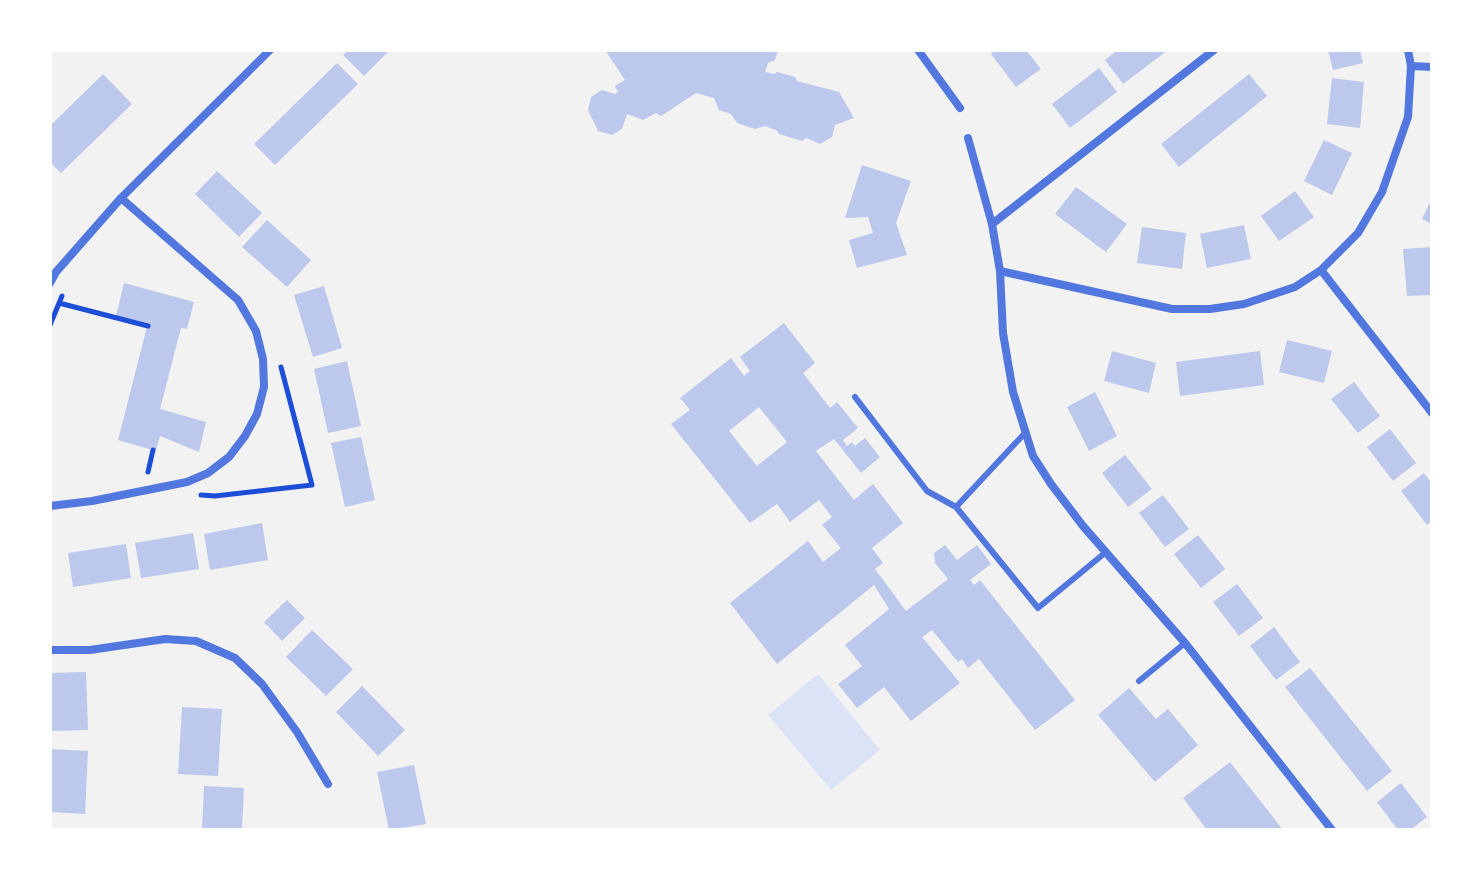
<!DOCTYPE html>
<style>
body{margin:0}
#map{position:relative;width:1482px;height:880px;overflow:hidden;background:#f2f2f2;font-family:Ubuntu,sans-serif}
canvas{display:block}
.frame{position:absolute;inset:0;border:52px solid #fff;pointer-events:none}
</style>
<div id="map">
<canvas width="1482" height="880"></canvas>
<div class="frame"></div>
</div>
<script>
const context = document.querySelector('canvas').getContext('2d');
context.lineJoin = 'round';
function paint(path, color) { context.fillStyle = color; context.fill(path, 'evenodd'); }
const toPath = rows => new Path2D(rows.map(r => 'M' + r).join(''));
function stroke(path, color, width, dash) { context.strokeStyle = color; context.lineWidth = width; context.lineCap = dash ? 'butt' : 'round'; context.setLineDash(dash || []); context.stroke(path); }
paint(toPath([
 [818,674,880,750,831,790,768,715]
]), '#dbe4f7');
paint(toPath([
 [349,50,390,50,364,76,343,55],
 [605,50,778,50,775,60,768,63,765,72,774,74,777,72,795,77,797,81,839,92,854,118,835,125,832,137,820,144,806,138,802,141,779,134,776,130,765,126,755,129,737,123,731,114,719,110,714,98,696,93,661,116,656,113,643,120,627,114,622,129,612,135,598,131,588,110,591,97,602,90,615,94,618,92,615,86,625,80],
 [996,50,1026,50,1041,69,1016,87,991,54],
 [1118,50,1168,50,1123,84,1105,60],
 [1328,50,1360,50,1363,63,1333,70],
 [337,63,358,84,275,165,254,144],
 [1099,68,1117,92,1070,128,1052,104],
 [103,74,132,104,61,173,50,162,50,126],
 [1249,74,1267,96,1179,167,1161,144],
 [1332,78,1364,82,1360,128,1327,124],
 [1324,140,1352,153,1332,195,1304,181],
 [862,165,911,181,896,223,907,255,857,268,849,240,873,233,868,217,845,218],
 [217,171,262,213,239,237,195,194],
 [1076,187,1127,224,1106,252,1055,214],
 [1295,191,1314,217,1279,241,1261,216],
 [1432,198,1432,224,1422,219],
 [267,220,311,260,287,287,242,247],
 [1244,225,1251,259,1207,268,1200,234],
 [1142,227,1186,233,1182,269,1137,263],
 [1432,247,1432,295,1407,296,1403,249],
 [124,283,194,302,187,329,181,328,160,409,206,422,199,452,160,436,156,451,118,440,148,323,116,316],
 [324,286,342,348,313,357,294,295],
 [784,323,815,363,803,373,830,408,837,402,858,428,843,440,847,446,852,442,855,446,865,438,880,457,861,473,834,439,816,451,854,500,873,484,903,523,872,548,883,563,875,569,906,611,948,579,935,563,934,553,945,545,957,560,977,545,991,564,970,580,974,585,980,580,1075,700,1035,730,979,659,968,668,962,659,958,662,932,630,922,637,960,683,911,721,884,687,857,708,838,684,862,666,845,645,889,609,874,585,777,664,730,603,808,541,823,562,841,548,822,525,832,517,819,500,790,522,777,504,750,523,671,424,690,410,680,398,731,358,744,376,750,371,740,357],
 [759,407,787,442,757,466,729,431],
 [1287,340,1332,351,1324,383,1279,372],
 [1112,351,1156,363,1149,393,1104,381],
 [1260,351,1264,385,1180,396,1176,362],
 [347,361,361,426,328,433,314,369],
 [1354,382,1380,416,1358,433,1331,399],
 [1095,392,1117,436,1089,451,1067,407],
 [1390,429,1416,463,1393,481,1367,447],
 [361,437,375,500,345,507,331,443],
 [1125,455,1152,489,1128,507,1102,473],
 [1424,473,1432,484,1432,521,1427,525,1401,491],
 [1163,495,1189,529,1165,547,1139,513],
 [262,523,268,560,210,570,204,534],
 [193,533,199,569,141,578,135,543],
 [1198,535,1225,569,1201,588,1174,554],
 [126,544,131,578,73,587,68,553],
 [1237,584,1263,618,1239,636,1213,602],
 [287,600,305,618,282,641,264,622],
 [1274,627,1300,662,1276,680,1250,646],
 [312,630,353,669,326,696,286,657],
 [1310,668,1392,771,1367,791,1285,687],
 [86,672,88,730,51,731,50,673],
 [362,686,405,730,378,756,336,712],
 [1129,688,1156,719,1168,709,1198,745,1155,782,1098,715],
 [182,707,222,709,218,776,178,774],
 [50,749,88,751,85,814,50,812],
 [1230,762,1283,830,1207,830,1183,798],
 [414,765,426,824,389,830,377,772],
 [1401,783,1427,817,1410,830,1398,830,1377,802],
 [204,786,244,788,242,830,202,830]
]), '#bdc9ec');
stroke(toPath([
 [59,303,148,326],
 [50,325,62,296],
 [148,472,153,450],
 [201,495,215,496,312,485,281,367]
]), '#1d4ed8', 5);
stroke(toPath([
 [855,397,927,491,956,507,1024,434],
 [956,507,1038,608,1106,552],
 [1139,681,1185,643]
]), '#5277de', 6);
stroke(toPath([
 [918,50,960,108],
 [1408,50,1411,66,1432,67],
 [968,138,992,224,1000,271,1003,333,1013,392,1033,456,1051,484,1083,526,1185,643,1332,830],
 [992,224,1214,50],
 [1321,270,1432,413],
 [1000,271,1172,309,1210,309,1244,304,1295,287,1321,270,1358,233,1382,192,1408,117,1411,66],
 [50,283,56,272,121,198,270,50],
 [50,506,92,501,187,482,208,473,229,457,245,436,257,414,264,387,263,359,256,331,238,300,121,198],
 [50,650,90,650,165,639,196,641,235,658,262,684,297,732,328,784]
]), '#5277de', 8);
</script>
